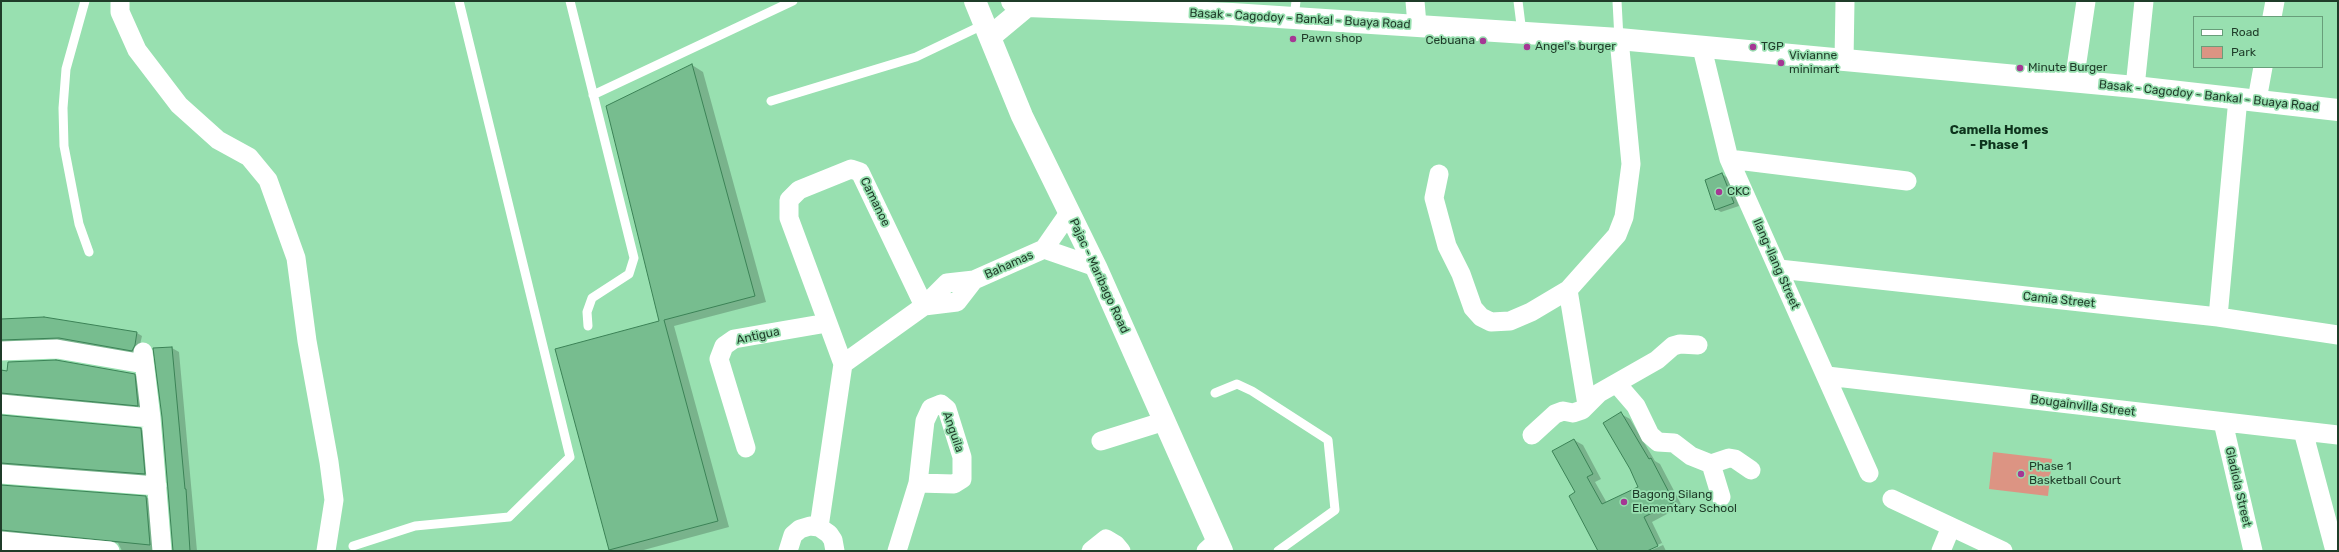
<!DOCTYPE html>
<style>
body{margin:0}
#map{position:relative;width:2339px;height:552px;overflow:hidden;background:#98e0b0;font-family:Rubik,sans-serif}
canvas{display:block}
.frame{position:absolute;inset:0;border:2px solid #1f3c29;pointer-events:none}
.legend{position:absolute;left:2193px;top:16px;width:130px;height:52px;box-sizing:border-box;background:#98e0b0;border:1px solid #689e7a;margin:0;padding:5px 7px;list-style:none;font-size:12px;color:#1f3c29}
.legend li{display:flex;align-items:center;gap:8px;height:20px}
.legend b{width:20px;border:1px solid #689e7a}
</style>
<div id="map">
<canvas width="2339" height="552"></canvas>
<div class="frame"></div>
<ul class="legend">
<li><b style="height:5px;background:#fff"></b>Road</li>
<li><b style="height:11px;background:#dc9483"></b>Park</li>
</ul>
</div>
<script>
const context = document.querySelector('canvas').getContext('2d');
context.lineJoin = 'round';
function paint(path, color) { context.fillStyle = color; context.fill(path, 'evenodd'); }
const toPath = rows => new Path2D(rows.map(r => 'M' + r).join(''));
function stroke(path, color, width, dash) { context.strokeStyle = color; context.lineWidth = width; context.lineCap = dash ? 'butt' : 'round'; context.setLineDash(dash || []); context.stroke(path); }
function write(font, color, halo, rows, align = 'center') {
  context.font = font + ' Rubik,sans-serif'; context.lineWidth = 3.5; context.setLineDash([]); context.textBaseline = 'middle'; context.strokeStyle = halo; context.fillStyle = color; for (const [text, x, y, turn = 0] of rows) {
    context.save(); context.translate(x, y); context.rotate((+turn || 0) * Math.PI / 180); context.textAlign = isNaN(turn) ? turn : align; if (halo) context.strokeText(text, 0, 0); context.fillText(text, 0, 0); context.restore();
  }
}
paint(toPath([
 [1993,452,2052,459,2048,496,1989,489]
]), '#dc9483');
paint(toPath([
 [692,65,703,72,766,302,674,326,729,527,640,551,613,551,610,549,660,322],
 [1722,174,1728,178,1739,206,1721,212,1716,209],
 [1,320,137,333,142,336,138,353,1,345],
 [172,348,179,352,197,551,174,551],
 [1,371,134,374,141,379,145,409,1,400],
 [1621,414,1630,419,1655,461,1660,464,1682,506,1652,522,1666,551,1649,551,1663,545,1662,543,1644,551,1599,551,1576,493,1574,440,1583,445,1601,479,1595,482,1607,503,1639,487],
 [1,416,140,429,148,433,151,477,1,470],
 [1,486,146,497,153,501,157,551,122,551,118,543,10,533,1,538]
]), '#0003');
const building = toPath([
 [692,64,755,296,664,320,718,521,609,550,555,349,659,321,606,106,692,64],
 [1722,173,1734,203,1715,210,1705,180,1722,173],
 [44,317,137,332,135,345,132,351,59,338,1,340,1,319,44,317],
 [172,347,185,489,186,489,190,551,173,551,162,417,153,348,172,347],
 [56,360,135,374,138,406,1,393,1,370,7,371,8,362,56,360],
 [1621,412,1649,459,1651,458,1674,502,1644,517,1658,546,1647,551,1598,551,1569,496,1575,492,1552,451,1574,439,1593,474,1587,477,1602,504,1638,487,1630,469,1603,423,1621,412],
 [1,415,141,428,145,474,1,463,1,415],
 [1,485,146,496,150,545,1,530,1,485]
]);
paint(building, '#77bd8f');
stroke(building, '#3b8256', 1);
stroke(toPath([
 [85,1,66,69,63,108,64,146,79,224,89,252],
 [570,1,634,258,629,274,592,298,587,312,588,326],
 [1518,1,1522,33],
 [1617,1,1619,39],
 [1294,18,1296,1],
 [593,95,793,1],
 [771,101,916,57,985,24],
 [1215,393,1237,384,1252,391,1328,440,1335,510,1278,551],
 [353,546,415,526,509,517,570,457,459,1]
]), '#fff', 9);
stroke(toPath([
 [120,1,120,12,137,50,179,105,218,140,249,157,268,180,296,258,307,341,329,462,334,500,326,551],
 [1415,1,1417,25],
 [2272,17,2275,1],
 [1702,48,1729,159,1869,473],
 [1844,61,1845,1],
 [2074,82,2086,1],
 [2135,87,2144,1],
 [2257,100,2263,67],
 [1729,159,1907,181],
 [1439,174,1434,198,1447,246,1461,274,1473,308,1481,317,1491,322,1510,321,1531,312,1568,290],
 [1044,249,1096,267],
 [1779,269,2218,317,2338,335],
 [924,306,957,302,974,280],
 [2218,317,2238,98],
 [1,351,57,349,144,364],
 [143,352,151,418,162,551],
 [843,364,789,218,789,200,799,190,851,169,860,172,924,306],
 [843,364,924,306,947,283,974,280,1044,249,1069,213],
 [1827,376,2338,435],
 [1617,384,1636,406,1650,435,1658,442,1674,443,1691,456,1711,464,1729,458,1735,459,1751,470],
 [1,404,151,418],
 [941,404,947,409,962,457,962,479,954,484,918,483,925,421,931,408,941,404],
 [1587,405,1568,290,1617,235,1624,217,1631,164,1619,39],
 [2223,422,2253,551],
 [2303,431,2335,551],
 [1532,435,1555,414,1563,411,1573,413,1582,410,1599,393,1657,360,1673,346,1680,344,1698,345],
 [1101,441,1165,421],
 [746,448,719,359,724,346,734,339,827,323],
 [1711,464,1721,497],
 [1,474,157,486],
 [1892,499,2003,551],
 [819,527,843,364],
 [1,541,110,551],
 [788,551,793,535,800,529,810,526,819,527,829,534,833,540,835,551],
 [897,551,918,483],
 [1091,551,1106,539,1116,545,1121,551],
 [1206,551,1218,540],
 [1941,551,1951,527]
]), '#fff', 19);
stroke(toPath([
 [975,1,1022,116,1096,267,1222,551],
 [1012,1,1027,6,1232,14,1619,39,2135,87,2338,110],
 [991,36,1027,6]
]), '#fff', 22);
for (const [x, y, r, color] of [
 [1293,39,4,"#a53794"],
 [1483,41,4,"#a53794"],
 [1527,47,4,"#a53794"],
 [1753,47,4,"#a53794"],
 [1781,63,4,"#a53794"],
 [2020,68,4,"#a53794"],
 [1719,192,4,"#a53794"],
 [2021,474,4,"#a53794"],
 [1624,502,4,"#a53794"]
]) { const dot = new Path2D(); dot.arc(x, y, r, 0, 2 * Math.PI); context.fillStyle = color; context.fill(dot); stroke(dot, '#98e0b0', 1.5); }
write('12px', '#1f3c29', '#98e0b0', [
 ["Basak - Cagodoy - Bankal - Buaya Road",1300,19,3],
 ["Basak - Cagodoy - Bankal - Buaya Road",2209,96,6],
 ["Camanoe",875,202,64],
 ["Ilang-Ilang Street",1776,264,66],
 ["Bahamas",1009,265,-24],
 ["Pajac - Maribago Road",1099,276,65],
 ["Camia Street",2059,300,6],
 ["Antigua",758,336,-12],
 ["Bougainvilla Street",2083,406,7],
 ["Anguila",953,432,71],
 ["Gladiola Street",2238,487,77]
]);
write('12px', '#1f3c29', '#98e0b0', [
 ["Pawn shop",1301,39],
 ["Cebuana",1475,41,"right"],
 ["Angel's burger",1535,47],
 ["TGP",1761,47],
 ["Vivianne",1789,56],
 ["minimart",1789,70],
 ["Minute Burger",2028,68],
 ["CKC",1727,192],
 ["Phase 1",2029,467],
 ["Basketball Court",2029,481],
 ["Bagong Silang",1632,495],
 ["Elementary School",1632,509]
], 'left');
write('bold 13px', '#0e341d', '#98e0b0', [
 ["Camella Homes",1999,130],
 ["- Phase 1",1999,145]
]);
</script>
